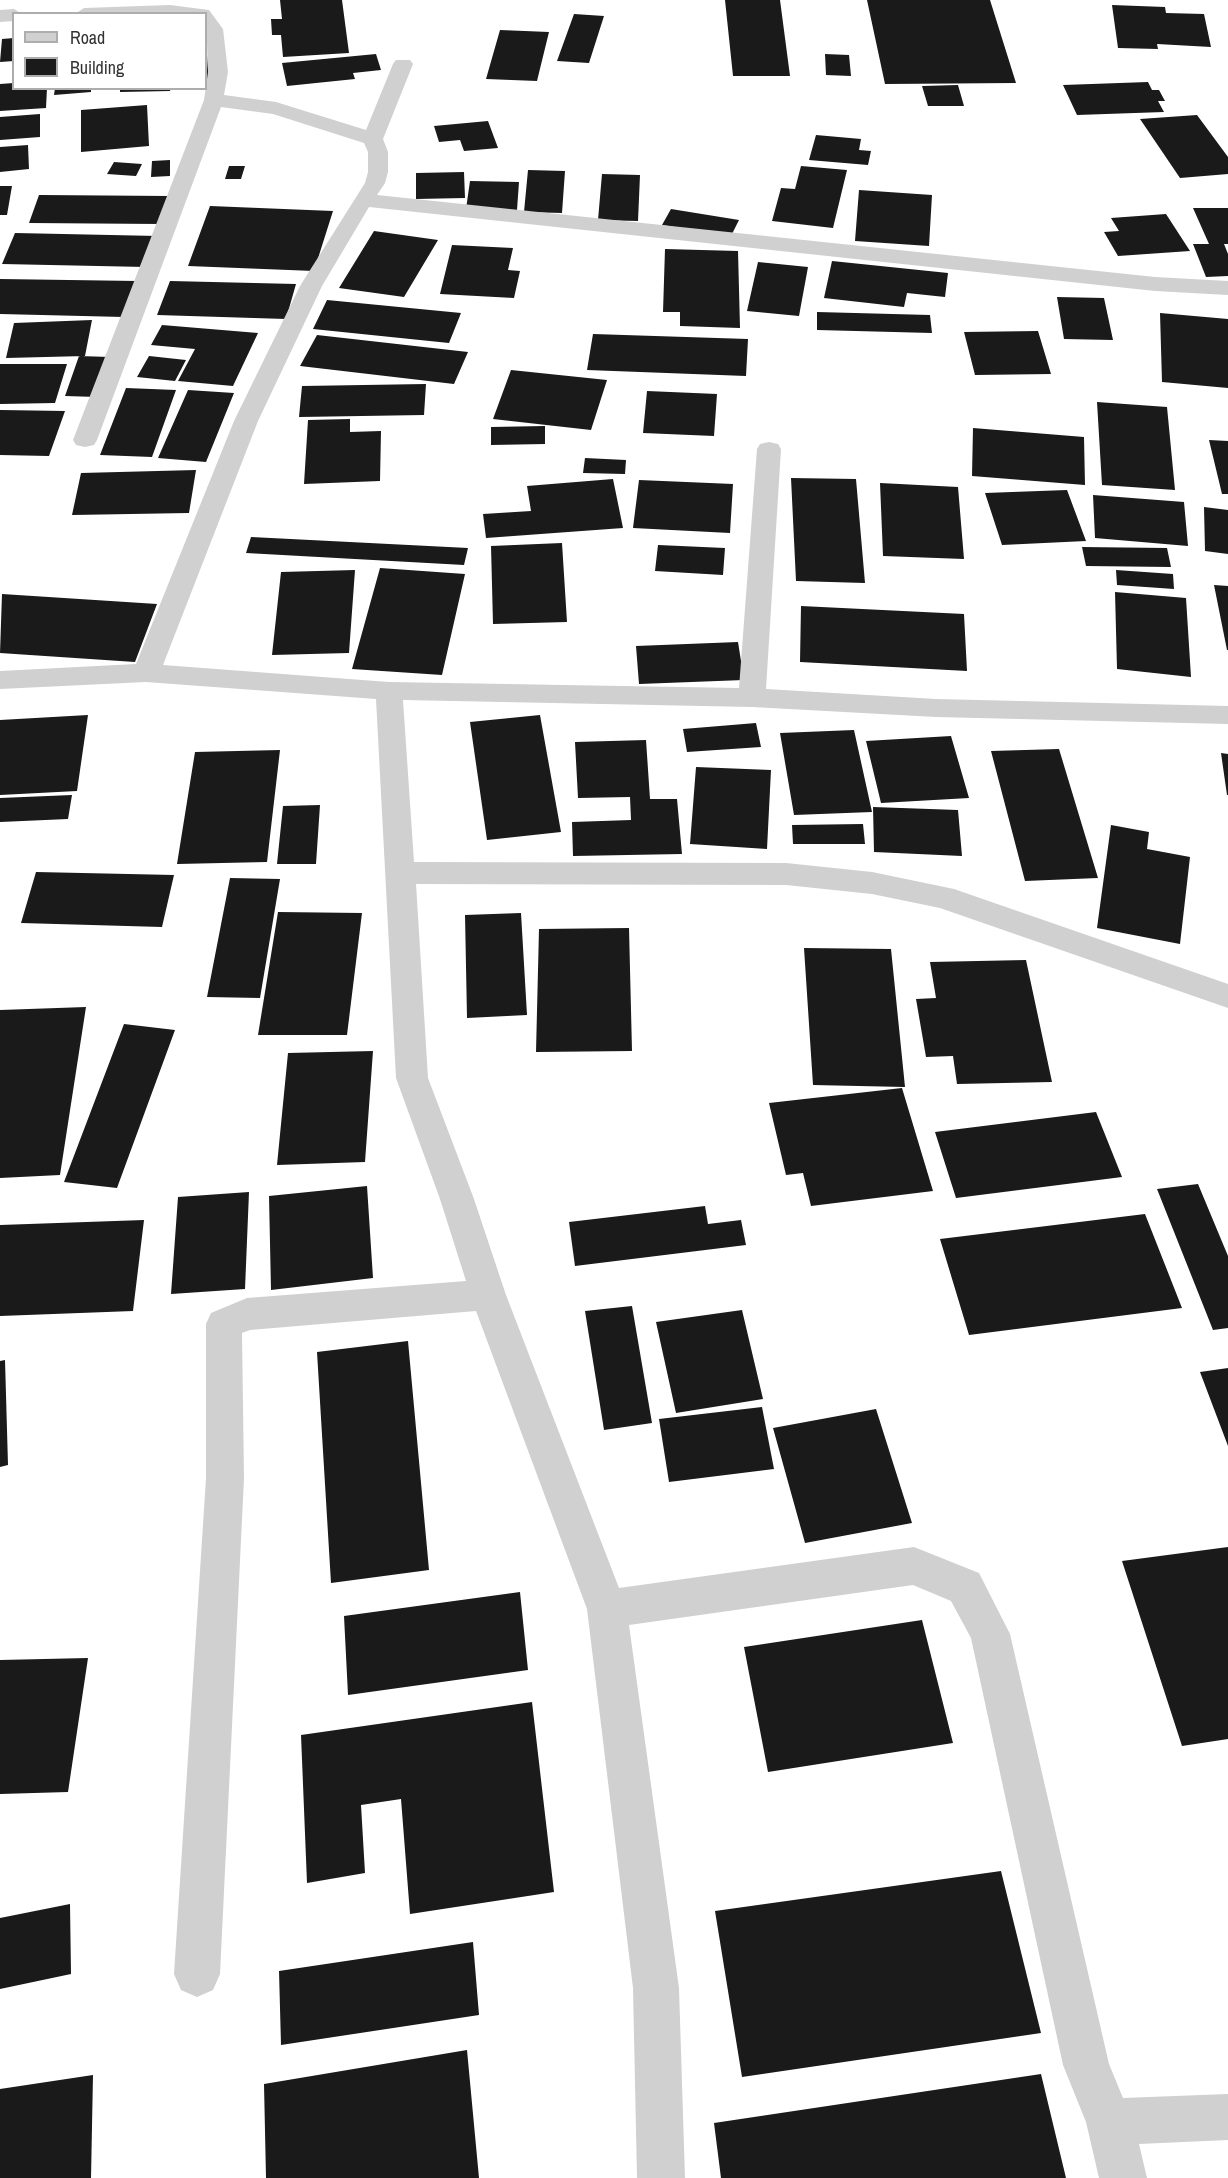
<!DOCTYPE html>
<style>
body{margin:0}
#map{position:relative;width:1228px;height:2178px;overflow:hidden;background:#fff;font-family:"Archivo Narrow",sans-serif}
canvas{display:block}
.legend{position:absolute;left:12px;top:12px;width:195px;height:78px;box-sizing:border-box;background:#fff;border:2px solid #adadad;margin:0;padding:8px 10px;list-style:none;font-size:18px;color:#333}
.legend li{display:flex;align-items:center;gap:12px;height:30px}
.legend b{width:30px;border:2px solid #adadad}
</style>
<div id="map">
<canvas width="1228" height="2178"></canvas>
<ul class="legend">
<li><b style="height:8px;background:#d0d0d0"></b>Road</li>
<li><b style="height:16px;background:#1a1a1a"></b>Building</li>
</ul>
</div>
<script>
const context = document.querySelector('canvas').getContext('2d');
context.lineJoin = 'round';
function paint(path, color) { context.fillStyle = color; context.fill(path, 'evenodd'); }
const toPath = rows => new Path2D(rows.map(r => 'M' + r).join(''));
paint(toPath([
 [280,0,342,0,349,53,283,57,281,35,272,35,271,19,282,19],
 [725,0,780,0,790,76,733,76],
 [867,0,990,0,1016,83,885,84],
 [1112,5,1165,7,1166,13,1204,14,1211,47,1157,44,1158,49,1118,48],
 [574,14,604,16,589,63,557,61],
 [500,30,549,32,537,81,486,79],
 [14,38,14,61,0,62,2,39],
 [206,39,209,85,206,85],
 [376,54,381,70,353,73,355,79,287,86,282,63],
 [825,54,849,55,851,76,826,75],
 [1148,82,1152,90,1159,90,1165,101,1158,101,1164,112,1077,115,1063,85],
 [14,83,14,88,47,88,46,108,0,111,0,84],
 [958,85,964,106,928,106,922,86],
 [55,88,91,88,91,92,54,95],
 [120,88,171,88,170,91,120,92],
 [147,105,149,146,81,152,81,110],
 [40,114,40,137,0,140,0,117],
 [1197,115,1228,157,1228,174,1180,178,1140,119],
 [488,121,498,148,464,151,460,140,439,142,434,126],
 [816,135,861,139,859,150,871,151,868,165,809,160],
 [28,145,29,169,0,172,0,147],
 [170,160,170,176,151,177,152,161],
 [114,162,142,164,136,176,107,174],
 [229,166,245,166,241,179,225,179],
 [801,166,847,170,833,228,772,221,781,188,795,189],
 [528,170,565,171,562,213,524,212],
 [464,172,465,198,416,199,416,173],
 [602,174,640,175,638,221,598,220],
 [470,181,519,182,517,210,466,209],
 [0,186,12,186,7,215,0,215],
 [859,190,932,195,929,246,855,241],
 [39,195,169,196,161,224,29,223],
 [210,206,333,211,314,271,188,266],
 [1193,208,1228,208,1228,244,1224,244,1228,254,1228,276,1206,277,1193,244,1209,244],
 [671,209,739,220,731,236,662,225],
 [1166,214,1190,251,1118,256,1104,232,1119,231,1111,218],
 [374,231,438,240,404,297,339,288],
 [15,233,158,236,146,267,2,264],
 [452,245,513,248,508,270,520,271,514,298,440,294],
 [665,249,738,251,740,328,680,326,680,312,663,312],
 [832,261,948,273,945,297,907,293,904,307,824,298],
 [758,262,808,267,799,316,747,311],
 [0,279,137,281,124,317,0,314],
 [170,281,296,284,286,319,157,315],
 [1057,297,1104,298,1113,340,1064,339],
 [327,300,461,313,449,343,313,329],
 [817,312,930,315,932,333,817,330],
 [1160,313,1228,319,1228,388,1162,382],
 [92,320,85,356,6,358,14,323],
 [162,325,258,333,233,386,178,381,195,349,151,345],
 [1038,331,1051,374,975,375,964,332],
 [593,334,748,339,746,376,587,370],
 [317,335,468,352,454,384,300,366],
 [79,356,110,357,97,397,65,396],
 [149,356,186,360,175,381,137,377],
 [0,364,67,364,55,403,0,404],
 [511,370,607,380,591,430,493,419],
 [426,384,424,415,299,417,302,386],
 [126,388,176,390,152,457,100,455],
 [188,390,234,393,206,462,158,458],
 [647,391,717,394,714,436,643,433],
 [1097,402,1167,407,1175,490,1102,485],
 [0,410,65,411,49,456,0,455],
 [350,419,350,432,381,431,380,481,304,484,308,420],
 [545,426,545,444,491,445,491,427],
 [973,428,1084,437,1085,485,972,476],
 [1209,440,1228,441,1228,494,1222,494],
 [585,458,626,460,625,474,583,473],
 [196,470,189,513,72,515,81,473],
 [791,478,856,479,865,583,796,581],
 [613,479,623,528,486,538,483,514,531,511,527,486],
 [639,480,733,484,730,533,633,528],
 [880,483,958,487,964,559,883,556],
 [1067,490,1086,541,1002,545,985,493],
 [1093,495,1184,502,1188,546,1095,538],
 [1204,507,1228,510,1228,554,1205,551],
 [251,537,468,548,464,565,246,553],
 [562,543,567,622,493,624,491,546],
 [658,545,725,548,723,575,655,571],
 [1082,547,1167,548,1171,567,1086,566],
 [380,568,465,574,442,675,352,669],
 [355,570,349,653,272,655,281,572],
 [1116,570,1173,574,1174,589,1117,585],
 [1214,585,1228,586,1228,650,1227,650],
 [1115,592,1186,598,1191,677,1117,669],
 [2,594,157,604,135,662,0,653],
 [801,606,964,614,967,671,800,662],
 [738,642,744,680,639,684,636,646],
 [88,715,77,791,0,795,0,720],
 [540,715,561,832,487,840,470,722],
 [756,723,761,747,687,752,683,729],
 [854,730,872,812,794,815,780,733],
 [951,736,969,798,881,803,866,741],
 [646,740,650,799,677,799,682,854,573,856,572,822,631,820,630,797,578,798,575,742],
 [1059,749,1098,878,1025,881,991,751],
 [280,750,267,862,177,864,195,752],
 [1221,753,1228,754,1228,795,1227,795],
 [696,767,771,770,767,849,690,844],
 [72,795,68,819,0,822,0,798],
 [320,805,316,864,277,864,283,806],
 [873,807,958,810,962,856,874,852],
 [863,824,865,844,793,844,792,825],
 [1111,825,1149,832,1147,849,1190,857,1180,944,1097,928],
 [36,872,174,875,162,927,21,923],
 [230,878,280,879,260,998,207,997],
 [278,912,362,913,347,1035,258,1035],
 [521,913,527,1015,467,1018,465,915],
 [629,928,632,1051,536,1052,539,929],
 [804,948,891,949,905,1087,813,1085],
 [1026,960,1052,1082,957,1084,953,1056,926,1057,916,999,936,998,930,962],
 [86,1007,60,1175,0,1178,0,1010],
 [124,1024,175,1030,117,1188,64,1182],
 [373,1051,365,1162,277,1165,288,1053],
 [902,1088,933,1191,811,1206,803,1173,786,1175,769,1103],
 [1096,1112,1122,1177,956,1198,935,1132],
 [1198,1184,1228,1256,1228,1328,1213,1330,1157,1189],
 [367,1186,373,1278,271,1290,269,1196],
 [249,1192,245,1289,171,1294,178,1197],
 [705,1206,708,1224,741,1220,746,1245,575,1266,569,1222],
 [1145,1214,1182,1308,969,1335,940,1239],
 [144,1220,133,1311,0,1316,0,1225],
 [632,1306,652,1423,604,1430,585,1311],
 [742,1310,763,1399,676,1413,656,1322],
 [408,1341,429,1570,331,1583,317,1352],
 [5,1360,8,1465,0,1467,0,1361],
 [1228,1368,1228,1446,1200,1372],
 [762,1407,774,1469,669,1482,659,1419],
 [876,1409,912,1523,805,1543,773,1428],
 [1228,1547,1228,1739,1182,1746,1122,1561],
 [520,1592,528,1670,348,1695,344,1616],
 [922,1620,953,1743,768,1772,744,1647],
 [88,1658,68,1792,0,1794,0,1660],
 [532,1702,554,1892,410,1914,401,1799,361,1805,365,1873,307,1883,301,1735],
 [1001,1871,1041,2033,742,2077,715,1911],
 [70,1904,71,1974,0,1989,0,1918],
 [473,1942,479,2015,281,2045,279,1971],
 [467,2050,479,2178,266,2178,264,2084],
 [1041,2074,1066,2178,721,2178,714,2123],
 [93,2075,91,2178,0,2178,0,2089]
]), '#1a1a1a');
paint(toPath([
 [170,5,209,10,223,29,228,72,224,95,276,102,366,130,393,64,396,60,410,60,413,64,383,139,388,152,388,172,385,183,377,195,1155,277,1228,281,1228,295,1155,291,369,207,322,286,258,421,163,665,389,682,739,688,757,449,760,444,769,442,778,444,781,449,766,689,936,699,1228,706,1228,724,936,717,752,707,403,700,414,862,786,863,872,872,954,889,1228,984,1228,1008,940,908,872,894,786,885,416,884,428,1078,474,1199,506,1295,619,1588,914,1547,979,1573,1010,1634,1109,2064,1123,2098,1228,2094,1228,2140,1139,2144,1147,2178,1099,2178,1086,2122,1063,2065,971,1638,951,1601,913,1585,629,1625,679,1988,685,2178,637,2178,633,1988,587,1609,476,1311,250,1330,242,1333,244,1478,220,1974,213,1990,197,1997,181,1990,174,1974,206,1478,206,1324,211,1313,247,1298,466,1281,440,1199,396,1078,376,699,146,682,0,689,0,671,136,664,234,421,300,286,365,183,368,172,368,152,364,143,273,114,221,107,97,440,94,445,85,447,76,445,73,440,204,100,208,72,206,14,75,14,84,8,170,5],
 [14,9,22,14,14,14,14,21,0,22,0,10,14,9]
]), '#d0d0d0');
</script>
